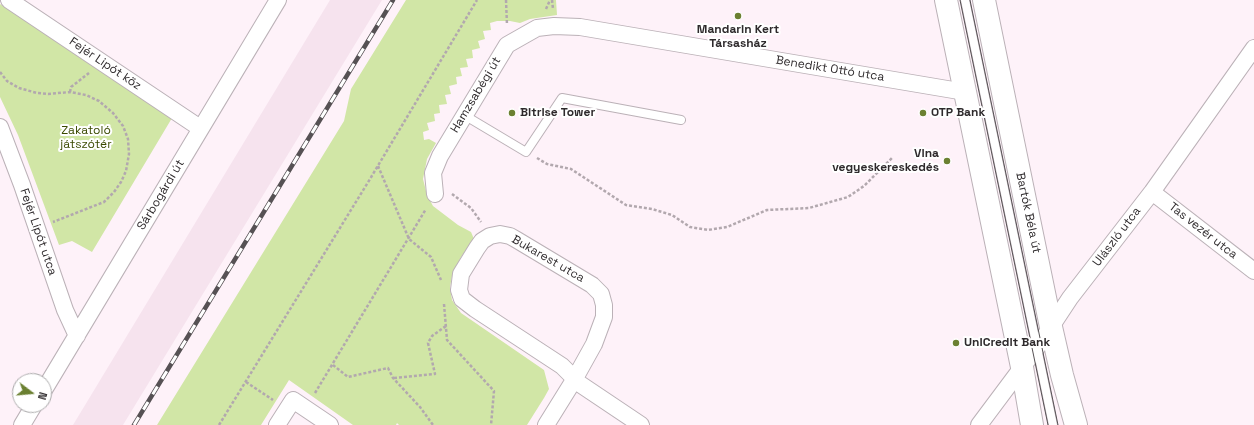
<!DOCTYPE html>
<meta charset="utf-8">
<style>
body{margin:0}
#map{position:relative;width:1254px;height:425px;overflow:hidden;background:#fef2f9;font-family:"Space Grotesk",sans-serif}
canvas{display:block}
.north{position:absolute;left:12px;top:373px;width:40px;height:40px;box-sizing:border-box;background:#fff;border:1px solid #abaaab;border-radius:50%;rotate:106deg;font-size:11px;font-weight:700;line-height:16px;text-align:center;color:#2e2a2c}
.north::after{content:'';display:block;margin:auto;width:14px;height:18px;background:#6b8031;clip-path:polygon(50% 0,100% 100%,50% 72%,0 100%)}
</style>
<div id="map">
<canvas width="1254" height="425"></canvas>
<div class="north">N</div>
</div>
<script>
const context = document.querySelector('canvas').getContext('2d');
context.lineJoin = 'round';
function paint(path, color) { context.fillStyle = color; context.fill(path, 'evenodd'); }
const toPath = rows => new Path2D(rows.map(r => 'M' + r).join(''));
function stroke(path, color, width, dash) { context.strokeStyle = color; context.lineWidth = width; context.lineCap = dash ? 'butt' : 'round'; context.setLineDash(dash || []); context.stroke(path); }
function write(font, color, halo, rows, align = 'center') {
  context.font = font + ' "Space Grotesk",sans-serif'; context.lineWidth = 4; context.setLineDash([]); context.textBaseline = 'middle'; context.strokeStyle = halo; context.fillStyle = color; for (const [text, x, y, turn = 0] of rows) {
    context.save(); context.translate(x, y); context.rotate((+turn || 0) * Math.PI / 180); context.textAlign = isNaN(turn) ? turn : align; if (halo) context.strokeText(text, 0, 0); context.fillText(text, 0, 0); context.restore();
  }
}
paint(toPath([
 [330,0,382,0,123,425,73,425]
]), '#f6e3ee');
paint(toPath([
 [406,0,556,0,557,15,530,19,520,23,510,21,497,21,490,23,491,30,483,31,485,39,478,41,480,48,472,50,473,58,466,59,468,67,460,68,462,76,456,77,457,84,449,86,451,94,445,95,447,104,439,105,440,113,434,114,435,121,427,123,429,130,423,132,424,140,429,139,436,143,427,159,423,179,427,195,433,206,458,225,471,232,474,239,461,257,452,276,450,287,452,300,461,313,544,370,549,389,544,398,527,425,399,425,397,423,396,425,353,425,289,380,261,425,157,425,344,121,351,89],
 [0,4,172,118,92,252,72,241,59,245,18,135,0,97]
]), '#d1e6a6');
const lane = toPath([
 [965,0,1053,425],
 [464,115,526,152,562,98,681,120]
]);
const street = toPath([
 [9,0,200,128],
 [0,127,22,185,65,310,77,336],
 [1152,192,1254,271],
 [435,194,433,173,440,156,507,45,537,28,554,26,580,27,965,92],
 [44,390,278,0],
 [22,425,34,405],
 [277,425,293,400,330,425],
 [546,425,574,380,594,344,604,317,604,305,601,294,592,285,517,240,510,236,500,234,490,236,482,241,477,248,461,274,459,290,462,299,475,309,562,366,572,376,574,380,641,425],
 [979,425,1041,342,1070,298,1152,192,1254,48]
]);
const secondary = toPath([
 [946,0,1022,367,1032,425],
 [984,0,1051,327,1062,375,1076,425]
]);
stroke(lane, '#bbb1b7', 10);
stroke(street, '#bbb1b7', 18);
stroke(secondary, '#bbb1b7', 24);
stroke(toPath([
 [506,0,507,25],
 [552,0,553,9],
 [546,9,550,0],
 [0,72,7,81,19,88,37,93,48,94,70,92,86,95,99,101,113,113,123,126,128,139,129,154,126,171,121,182,114,192,104,202,53,222],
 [70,92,71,87,89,73],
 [537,158,547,164,571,169,626,205,652,209,672,215,690,227,708,230,727,227,767,210,809,208,848,197,864,186,893,157],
 [378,166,409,239,431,257,441,280],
 [452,194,471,208,481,222],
 [444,304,447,340,494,391,491,425],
 [333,365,348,377,388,368,393,378,420,407,433,425],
 [394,378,435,374,428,343,432,336,446,326],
 [246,382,273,400],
 [315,393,426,209],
 [219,425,370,179,477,0]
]), '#b2a8ae', 2.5, [3, 2]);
stroke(lane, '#fff', 8);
stroke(street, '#fff', 16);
stroke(secondary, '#fff', 22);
stroke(toPath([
 [960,0,1048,425],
 [970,0,1058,425]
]), '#565154', 1);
const rail = toPath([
 [134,425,393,0]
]);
stroke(rail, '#565154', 4.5);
stroke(rail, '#fff', 3, [9]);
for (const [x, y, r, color] of [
 [738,16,4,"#6b8031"],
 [512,113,4,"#6b8031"],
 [923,113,4,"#6b8031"],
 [947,161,4,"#6b8031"],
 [956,343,4,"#6b8031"]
]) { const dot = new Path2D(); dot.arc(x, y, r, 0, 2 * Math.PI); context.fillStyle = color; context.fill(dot); stroke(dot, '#fff', 1.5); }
write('bold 12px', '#2e2a2c', '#fff', [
 ["Mandarin Kert",738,30,"center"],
 ["Társasház",738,44,"center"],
 ["Bitrise Tower",520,113],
 ["OTP Bank",931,113],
 ["Vina",939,154,"right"],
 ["vegyeskereskedés",939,168,"right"],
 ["UniCredit Bank",964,343]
], 'left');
write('12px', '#2e2a2c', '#fff', [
 ["Fejér Lipót köz",105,64,34],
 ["Benedikt Ottó utca",830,69,9],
 ["Hamzsabégi út",476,95,-59],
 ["Sárbogárdi út",161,195,-59],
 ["Bartók Béla út",1028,213,78],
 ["Tas vezér utca",1203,231,38],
 ["Fejér Lipót utca",38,232,71],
 ["Ulászló utca",1117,237,-53],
 ["Bukarest utca",548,259,30]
]);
write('12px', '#3a4a00', '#fff', [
 ["Zakatoló",86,131],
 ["játszótér",86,145]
]);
</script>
